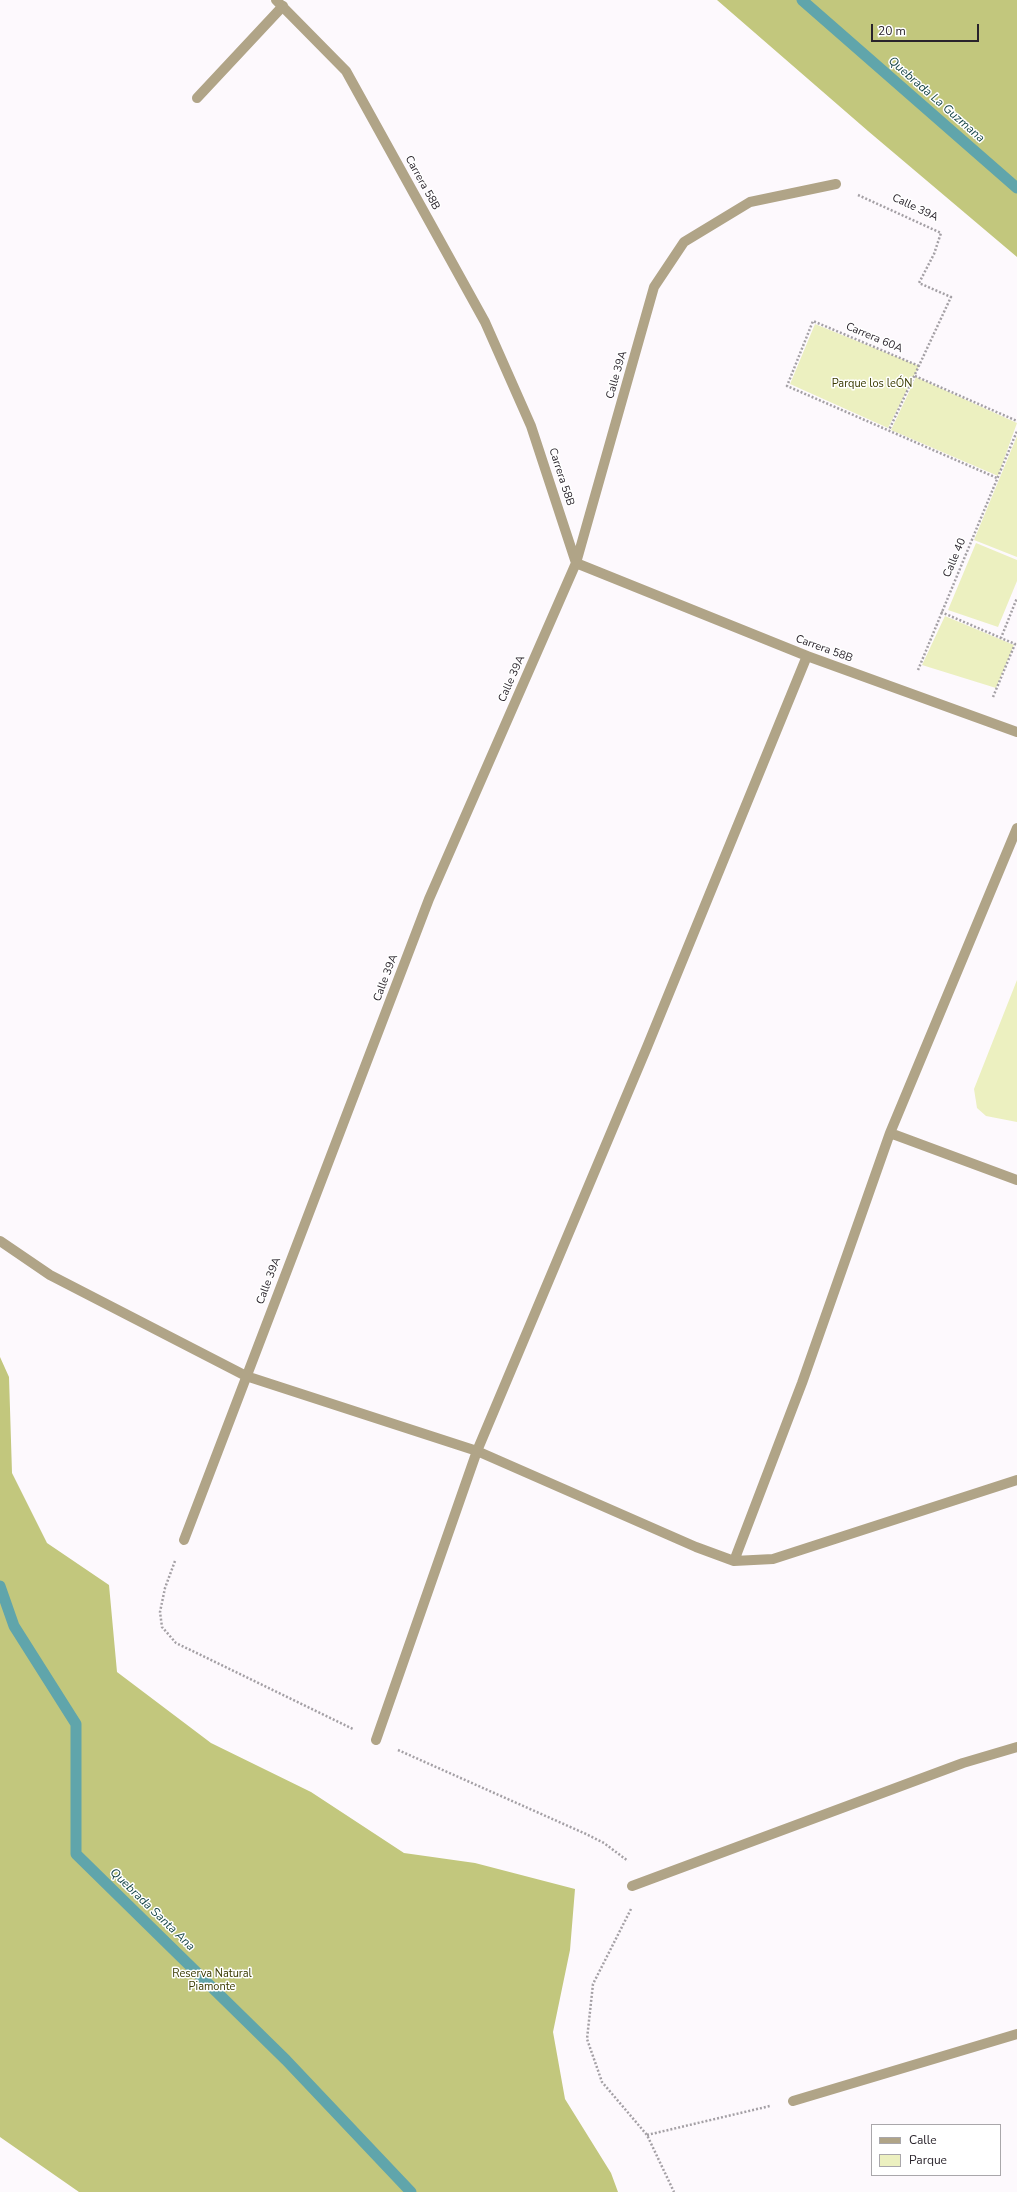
<!DOCTYPE html>
<meta charset="utf-8">
<style>
body{margin:0}
#map{position:relative;width:1017px;height:2192px;overflow:hidden;background:#fdf9fd;font-family:"Nunito Sans",sans-serif}
canvas{display:block}
.legend{position:absolute;left:871px;top:2124px;width:130px;height:52px;box-sizing:border-box;background:#fff;border:1px solid #a9a7aa;margin:0;padding:5px 7px;list-style:none;font-size:12px;color:#29232b}
.legend li{display:flex;align-items:center;gap:8px;height:20px}
.legend b{width:20px;border:1px solid #a9a7aa}
.scale{position:absolute;left:871px;top:24px;width:108px;height:18px;box-sizing:border-box;border:2px solid #29232b;border-top:0;padding-left:5px;font-size:12px;line-height:14px;white-space:nowrap;color:#29232b;-webkit-text-stroke:3px #fff;paint-order:stroke}
</style>
<div id="map">
<canvas width="1017" height="2192"></canvas>
<ul class="legend">
<li><b style="height:5px;background:#b0a487"></b>Calle</li>
<li><b style="height:11px;background:#ecf0c0"></b>Parque</li>
</ul>
<div class="scale">20 m</div>
</div>
<script>
const context = document.querySelector('canvas').getContext('2d');
context.lineJoin = 'round';
function paint(path, color) { context.fillStyle = color; context.fill(path, 'evenodd'); }
const toPath = rows => new Path2D(rows.map(r => 'M' + r).join(''));
function stroke(path, color, width, dash) { context.strokeStyle = color; context.lineWidth = width; context.lineCap = dash ? 'butt' : 'round'; context.setLineDash(dash || []); context.stroke(path); }
function write(font, color, halo, rows, align = 'center') {
  context.font = font + ' "Nunito Sans",sans-serif'; context.lineWidth = 3; context.setLineDash([]); context.textBaseline = 'middle'; context.strokeStyle = halo; context.fillStyle = color; for (const [text, x, y, turn = 0] of rows) {
    context.save(); context.translate(x, y); context.rotate((+turn || 0) * Math.PI / 180); context.textAlign = isNaN(turn) ? turn : align; if (halo) context.strokeText(text, 0, 0); context.fillText(text, 0, 0); context.restore();
  }
}
paint(toPath([
 [815,324,919,366,888,428,790,384],
 [916,377,1017,423,998,476,891,430],
 [1017,436,1017,557,974,540],
 [976,543,1017,560,1017,581,998,627,948,610],
 [945,616,1014,645,996,688,922,665],
 [1017,980,1017,1122,986,1116,977,1108,974,1089]
]), '#ecf0c0');
paint(toPath([
 [717,0,1017,0,1017,257,868,131],
 [0,1357,9,1377,12,1473,47,1543,109,1585,117,1672,211,1743,311,1792,404,1853,475,1863,575,1889,570,1950,553,2032,565,2099,611,2173,618,2192,79,2192,0,2137]
]), '#c2c77d');
stroke(toPath([
 [802,0,1017,188],
 [0,1586,14,1626,76,1724,76,1854,286,2060,411,2192]
]), '#60a5ab', 11);
stroke(toPath([
 [858,195,941,233,934,254,919,283,951,297,889,430],
 [919,366,813,321,787,386,997,478],
 [915,376,1017,421],
 [941,612,1001,638],
 [918,670,1017,431],
 [993,697,1015,644,1001,638,1017,598],
 [175,1561,165,1588,160,1612,162,1627,176,1643,353,1729],
 [398,1750,586,1834,604,1843,628,1861],
 [631,1909,593,1984,587,2039,602,2082,647,2135,674,2192],
 [647,2135,770,2106]
]), '#a4a0a5', 2.5, [2, 2]);
stroke(toPath([
 [197,98,283,6]
]), '#b0a487', 10);
stroke(toPath([
 [276,0,346,71,485,322,531,426,576,563,807,656,1017,732],
 [890,1133,1017,1180],
 [0,1241,50,1275,246,1376,477,1451,696,1547,734,1561,773,1559,1017,1480],
 [184,1540,429,899,576,563,654,287,684,242,750,202,836,184],
 [734,1561,802,1383,890,1133,1017,828],
 [376,1740,477,1451,647,1047,807,656],
 [632,1886,963,1763,1017,1747],
 [793,2101,1017,2034]
]), '#b0a487', 10);
write('11px', '#29232b', '#fff', [
 ["Carrera 58B",422,183,61],
 ["Calle 39A",915,208,25],
 ["Carrera 60A",874,338,23],
 ["Calle 39A",617,375,-74],
 ["Carrera 58B",561,477,72],
 ["Calle 40",955,558,-67],
 ["Carrera 58B",824,649,20],
 ["Calle 39A",512,679,-66],
 ["Calle 39A",386,978,-69],
 ["Calle 39A",269,1281,-69]
]);
write('11px', '#393a00', '#fff', [
 ["Parque los leÓN",872,384],
 ["Reserva Natural",212,1974],
 ["Piamonte",212,1987]
]);
write('italic 12px', '#154446', '#fff', [
 ["Quebrada La Guzmana",936,100,41],
 ["Quebrada Santa Ana",152,1910,44]
]);
</script>
